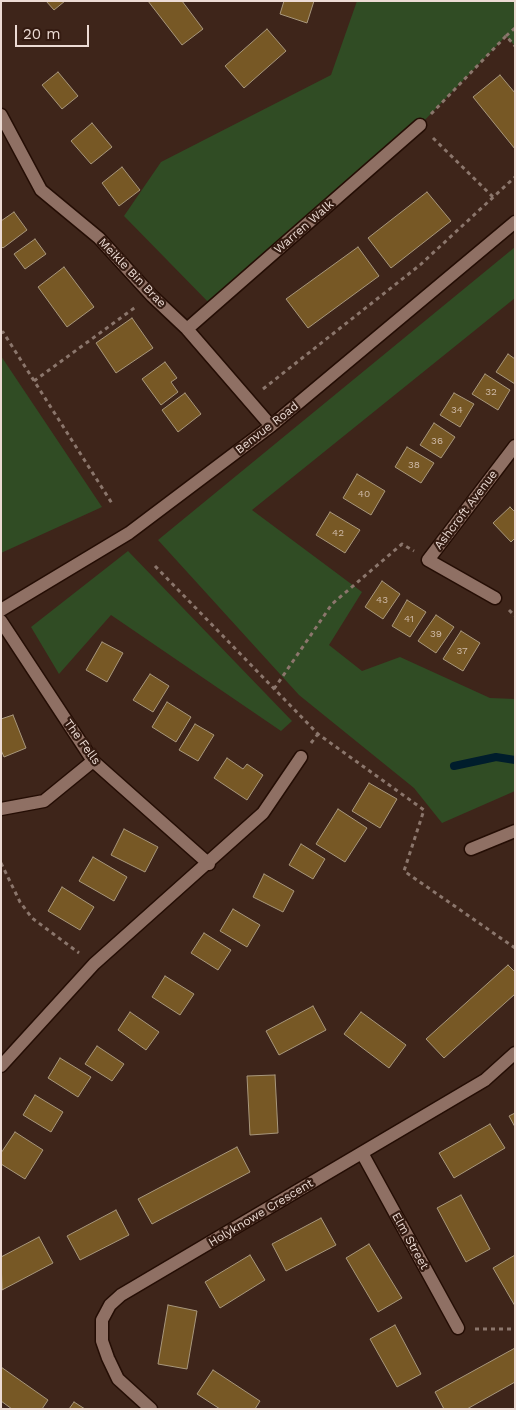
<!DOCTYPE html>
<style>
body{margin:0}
#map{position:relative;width:516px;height:1410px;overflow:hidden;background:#3e251a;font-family:"Work Sans",sans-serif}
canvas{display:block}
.frame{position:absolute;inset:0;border:2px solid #ecdbd4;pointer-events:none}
.scale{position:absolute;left:15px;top:25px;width:74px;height:22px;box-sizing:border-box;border:2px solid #ecdbd4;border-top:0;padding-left:6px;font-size:15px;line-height:18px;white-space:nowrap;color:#ecdbd4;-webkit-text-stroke:4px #341b11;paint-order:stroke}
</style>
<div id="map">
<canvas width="516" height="1410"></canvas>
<div class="frame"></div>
<div class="scale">20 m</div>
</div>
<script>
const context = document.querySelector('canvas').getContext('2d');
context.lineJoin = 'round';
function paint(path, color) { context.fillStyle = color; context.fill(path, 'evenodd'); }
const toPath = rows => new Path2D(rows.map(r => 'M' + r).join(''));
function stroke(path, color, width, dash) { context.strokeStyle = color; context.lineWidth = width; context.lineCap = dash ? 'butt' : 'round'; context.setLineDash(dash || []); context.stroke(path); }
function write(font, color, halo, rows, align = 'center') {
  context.font = font + ' "Work Sans",sans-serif'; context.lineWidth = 4.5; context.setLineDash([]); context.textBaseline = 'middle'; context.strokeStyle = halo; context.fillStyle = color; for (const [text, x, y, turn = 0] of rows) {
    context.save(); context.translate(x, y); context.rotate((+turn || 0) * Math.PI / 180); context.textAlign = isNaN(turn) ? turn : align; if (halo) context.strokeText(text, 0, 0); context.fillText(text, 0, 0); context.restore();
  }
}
paint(toPath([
 [357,1,515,1,515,46,506,36,420,125,213,307,124,216,161,162,331,75],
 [515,247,515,298,252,510,362,592,329,645,362,671,400,657,490,698,515,699,515,791,442,823,414,788,299,695,158,540],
 [1,356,102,507,1,553],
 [128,551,292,721,281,731,111,615,59,674,31,627]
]), '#304c24');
stroke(toPath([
 [454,766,496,757,515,760]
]), '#001d2c', 8);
const building = toPath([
 [46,1,65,1,54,10,46,1],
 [148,1,182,1,203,29,182,45,148,1],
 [284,1,314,1,307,23,280,14,284,1],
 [267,29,286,51,244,88,225,66,267,29],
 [58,72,78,96,62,109,42,85,58,72],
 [500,75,515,93,515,149,473,97,500,75],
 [92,123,112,147,91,164,71,141,92,123],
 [122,167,140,190,119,206,102,183,122,167],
 [427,192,451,221,391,268,368,238,427,192],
 [14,212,27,230,3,248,1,246,1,221,14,212],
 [35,239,46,254,25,269,14,254,35,239],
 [358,247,379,276,308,328,286,299,358,247],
 [64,267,94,307,67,327,38,287,64,267],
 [132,318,153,348,116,373,96,343,132,318],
 [508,354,515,359,515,384,496,372,508,354],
 [165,362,177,378,171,382,178,392,161,405,142,379,165,362],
 [485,374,510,390,498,410,472,394,485,374],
 [185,393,201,414,178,432,162,410,185,393],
 [454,393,474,404,460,427,440,415,454,393],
 [434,423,455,437,441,458,420,445,434,423],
 [407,447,434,463,421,483,395,467,407,447],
 [357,474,385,491,371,515,343,498,357,474],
 [510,507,515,512,515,538,511,542,493,523,510,507],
 [330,512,360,530,345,553,316,535,330,512],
 [382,581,400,594,383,619,365,607,382,581],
 [407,600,426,612,410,637,392,626,407,600],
 [436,615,454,627,436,653,418,641,436,615],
 [461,631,480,643,463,671,443,659,461,631],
 [102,642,123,653,107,682,86,670,102,642],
 [150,674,169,686,153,712,133,700,150,674],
 [167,702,191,717,176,742,152,727,167,702],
 [13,715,26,748,4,757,1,750,1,719,13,715],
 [195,724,214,735,198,761,179,750,195,724],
 [227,758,243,769,247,764,263,775,247,800,214,778,227,758],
 [369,783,397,799,380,828,352,811,369,783],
 [338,809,367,828,345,862,316,844,338,809],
 [124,829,158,847,145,872,111,855,124,829],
 [301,844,325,859,313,879,289,865,301,844],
 [93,857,127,877,114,901,79,881,93,857],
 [264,874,294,891,283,912,253,897,264,874],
 [62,887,94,907,80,930,48,911,62,887],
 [233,909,260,925,247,947,220,931,233,909],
 [204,933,231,950,218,970,191,953,204,933],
 [508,965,515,972,515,994,444,1058,426,1039,508,965],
 [165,976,194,994,180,1015,152,997,165,976],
 [313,1006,326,1030,279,1055,266,1031,313,1006],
 [130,1012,159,1032,146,1050,118,1030,130,1012],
 [361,1012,406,1045,389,1068,344,1034,361,1012],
 [97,1046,124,1064,112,1081,85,1064,97,1046],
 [60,1058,91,1077,78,1097,48,1078,60,1058],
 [275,1075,278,1133,250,1135,247,1076,275,1075],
 [35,1095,63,1112,51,1132,23,1115,35,1095],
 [515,1113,515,1127,509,1116,515,1113],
 [490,1124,505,1148,454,1178,439,1153,490,1124],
 [15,1132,43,1150,25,1179,1,1164,1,1153,15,1132],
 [237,1147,250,1172,152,1224,138,1199,237,1147],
 [461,1195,490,1249,466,1262,437,1208,461,1195],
 [116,1210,129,1235,80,1260,67,1236,116,1210],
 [321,1218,336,1245,286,1271,272,1244,321,1218],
 [39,1237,53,1263,2,1290,1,1257,39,1237],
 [369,1244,402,1298,378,1312,346,1258,369,1244],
 [250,1255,265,1280,220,1308,205,1282,250,1255],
 [515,1255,515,1306,493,1268,515,1255],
 [168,1305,197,1311,187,1369,158,1364,168,1305],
 [395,1325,421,1374,397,1387,370,1339,395,1325],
 [515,1348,515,1382,467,1409,444,1409,435,1392,515,1348],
 [1,1367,48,1400,42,1409,12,1409,1,1401,1,1367],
 [213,1370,260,1401,255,1409,220,1409,197,1394,213,1370],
 [74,1402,85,1409,69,1409,74,1402]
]);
paint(building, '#775825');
stroke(building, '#a8977c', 1);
const minor = toPath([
 [1,115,41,190,99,238,152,296,187,329,271,426],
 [187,329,420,125],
 [495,598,428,560,515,446],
 [1,610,129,533,271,426,515,222],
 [1,621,93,761,209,864],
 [1,809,44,801,93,761],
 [471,849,515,831],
 [1,1066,94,964,263,813,301,757],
 [362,1153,458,1328],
 [151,1409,118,1379,108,1358,102,1341,102,1320,110,1305,121,1295,485,1080,515,1053]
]);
stroke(minor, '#240d04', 15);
stroke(toPath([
 [506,36,515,28],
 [431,114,506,36,515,46],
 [433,138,493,197],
 [1,333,3,332,113,505],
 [34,381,137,306],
 [263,389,420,265,515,177],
 [155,566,318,734,424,810,404,871,515,948],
 [509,610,515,616],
 [274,689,332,604,402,544,414,551],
 [311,743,318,734],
 [1,863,20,902,32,918,79,953],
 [475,1329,515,1329]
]), '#8b766c', 3, [4, 4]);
stroke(minor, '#8f7064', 12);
write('10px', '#cfbaa8', null, [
 ["32",491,392],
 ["34",457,410],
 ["36",437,441],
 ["38",414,465],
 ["40",364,494],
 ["42",338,533],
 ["43",382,600],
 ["41",409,619],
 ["39",436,634],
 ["37",462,651]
]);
write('12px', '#ecdbd4', '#341b11', [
 ["Warren Walk",304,227,-41],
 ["Meikle Bin Brae",132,273,46],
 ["Benvue Road",267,428,-38],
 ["Ashcroft Avenue",466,510,-53],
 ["The Fells",82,742,54],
 ["Holyknowe Crescent",261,1213,-31],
 ["Elm Street",410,1241,61]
]);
</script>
